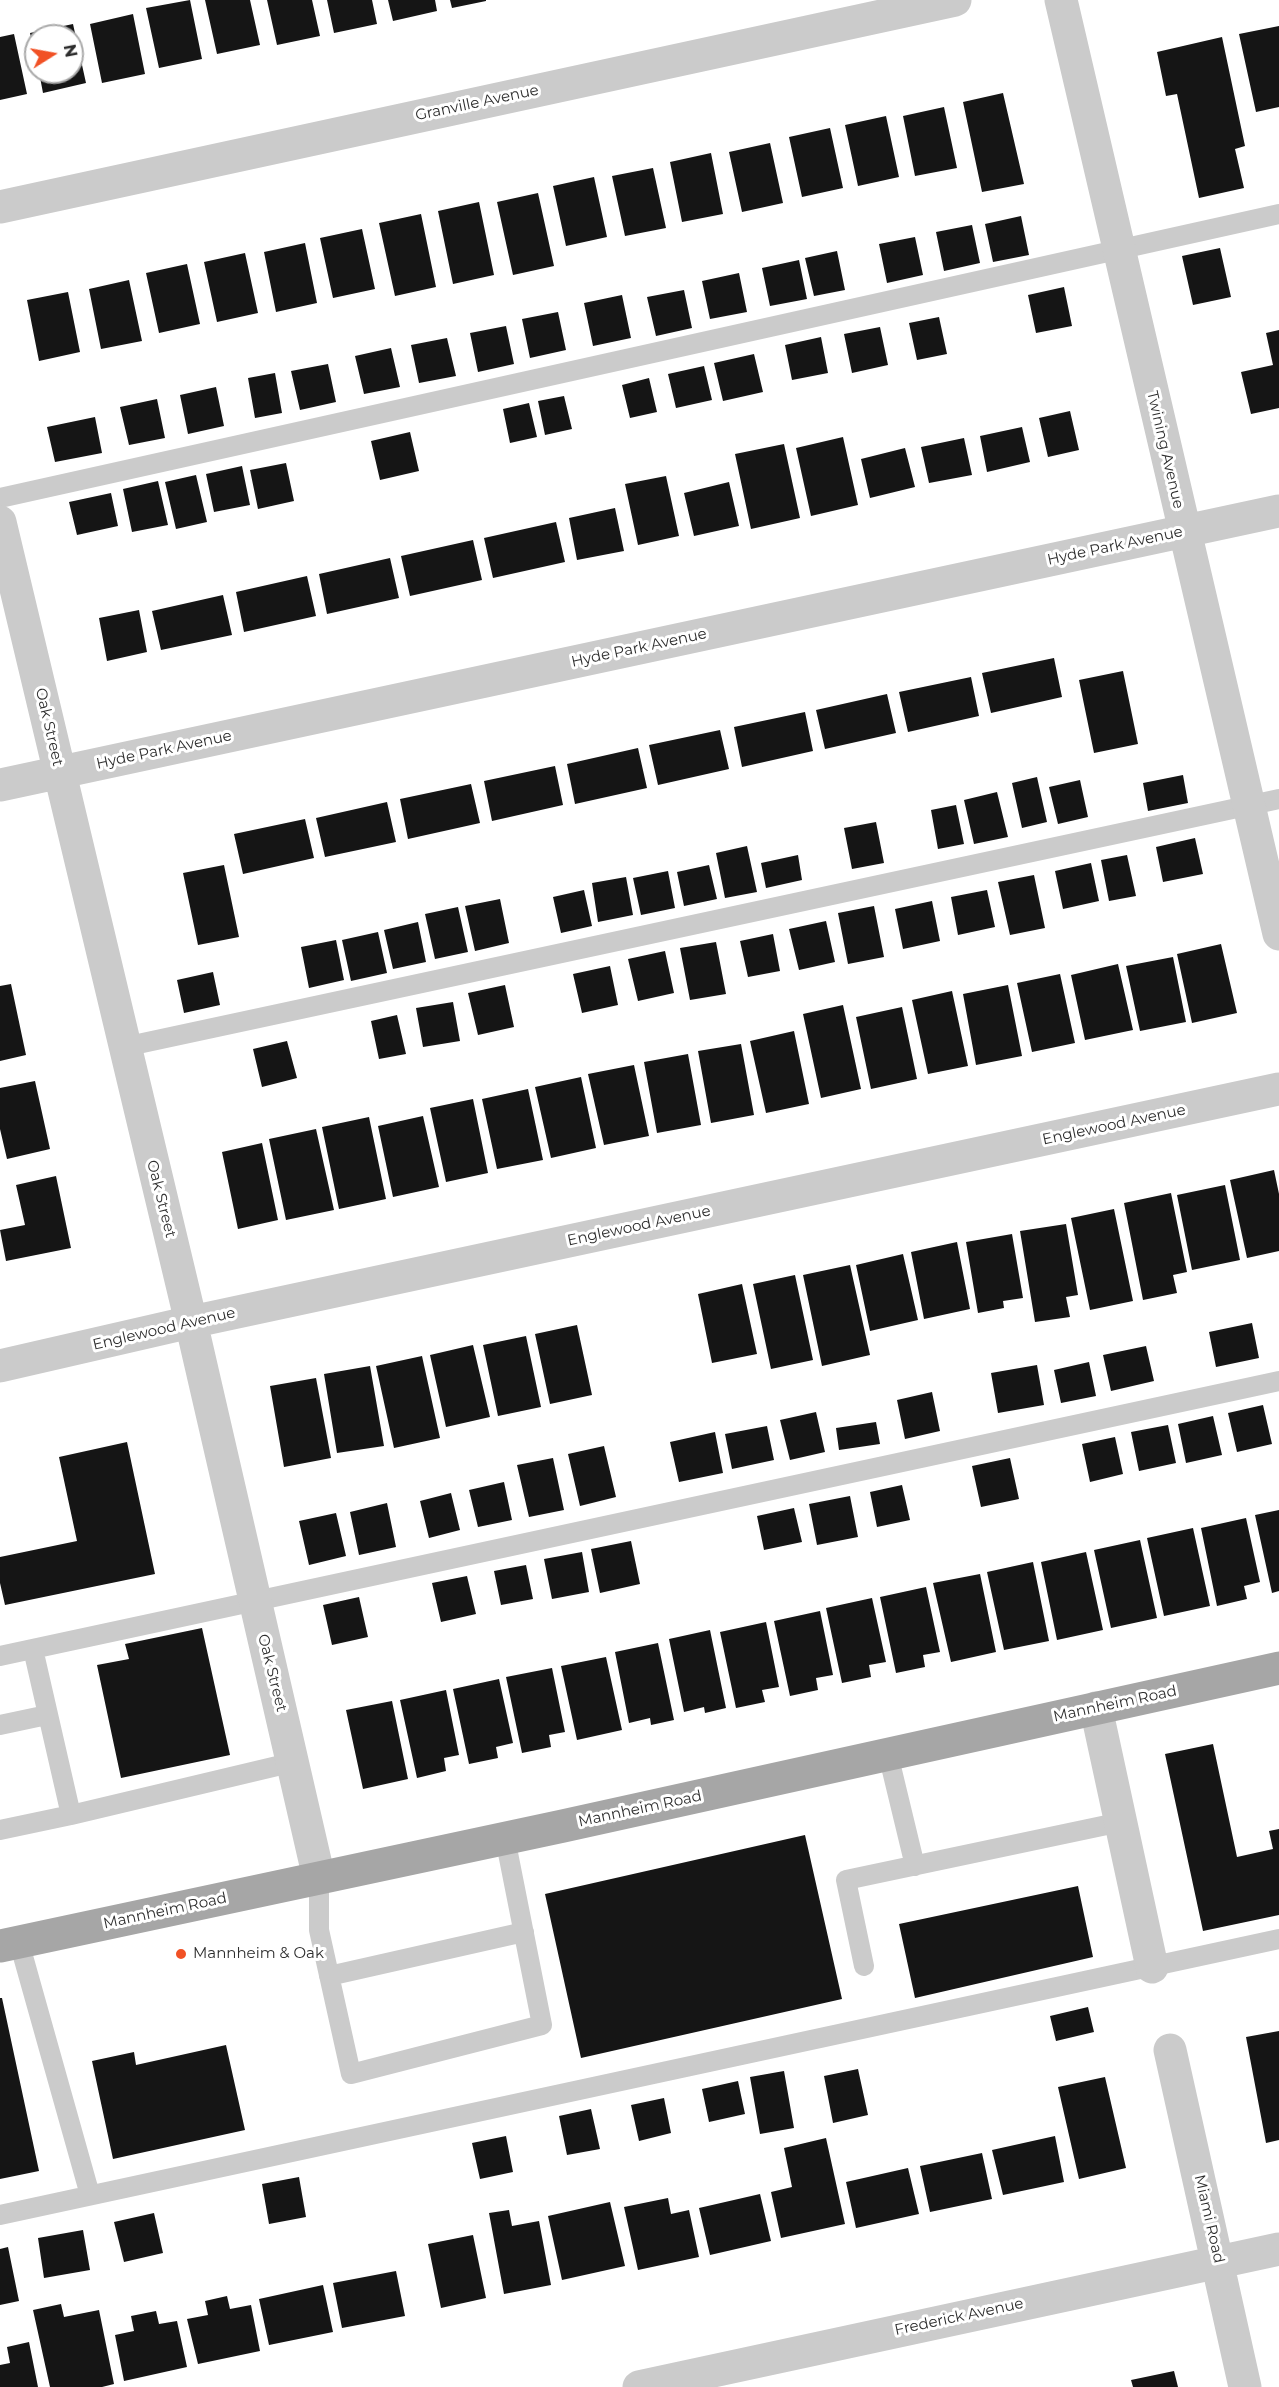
<!DOCTYPE html>
<style>
body{margin:0}
#map{position:relative;width:1279px;height:2387px;overflow:hidden;background:#fff;font-family:Montserrat,sans-serif}
canvas{display:block}
.north{position:absolute;left:24px;top:24px;width:60px;height:60px;box-sizing:border-box;background:#fff;border:2px solid #ababab;border-radius:50%;rotate:79deg;font-size:16px;font-weight:700;line-height:24px;text-align:center;color:#2e2e2e}
.north::after{content:'';display:block;margin:auto;width:21px;height:27px;background:#f15125;clip-path:polygon(50% 0,100% 100%,50% 72%,0 100%)}
</style>
<div id="map">
<canvas width="1279" height="2387"></canvas>
<div class="north">N</div>
</div>
<script>
const context = document.querySelector('canvas').getContext('2d');
context.lineJoin = 'round';
function paint(path, color) { context.fillStyle = color; context.fill(path, 'evenodd'); }
const toPath = rows => new Path2D(rows.map(r => 'M' + r).join(''));
function stroke(path, color, width, dash) { context.strokeStyle = color; context.lineWidth = width; context.lineCap = dash ? 'butt' : 'round'; context.setLineDash(dash || []); context.stroke(path); }
function write(font, color, halo, rows, align = 'center') {
  context.font = font + ' Montserrat,sans-serif'; context.lineWidth = 6; context.setLineDash([]); context.textBaseline = 'middle'; context.strokeStyle = halo; context.fillStyle = color; for (const [text, x, y, turn = 0] of rows) {
    context.save(); context.translate(x, y); context.rotate((+turn || 0) * Math.PI / 180); context.textAlign = isNaN(turn) ? turn : align; if (halo) context.strokeText(text, 0, 0); context.fillText(text, 0, 0); context.restore();
  }
}
paint(toPath([
 [190,0,202,59,159,68,146,8],
 [205,0,250,0,260,45,217,54],
 [267,0,312,0,320,36,277,45],
 [327,0,372,0,377,24,334,33],
 [388,0,435,0,437,11,393,21],
 [450,0,486,0,486,1,452,8],
 [133,14,145,74,102,83,90,24],
 [73,24,86,83,43,93,39,72,72,72,72,36,36,36,35,55,30,33],
 [1279,26,1279,107,1256,112,1239,34],
 [14,34,27,94,0,100,0,37],
 [1222,37,1245,146,1235,149,1244,188,1199,198,1177,94,1166,96,1157,52],
 [1003,93,1024,184,982,192,963,102],
 [944,107,957,168,915,176,903,116],
 [886,116,899,177,858,186,845,125],
 [830,128,843,188,802,197,789,137],
 [770,143,783,203,742,212,729,152],
 [711,153,723,214,682,222,670,162],
 [653,168,666,228,625,236,612,176],
 [594,177,607,237,566,246,553,186],
 [538,193,554,266,513,275,497,202],
 [479,202,494,275,453,284,438,211],
 [421,214,436,287,395,296,379,223],
 [1021,216,1029,255,993,262,985,224],
 [972,225,980,263,944,271,936,232],
 [362,229,375,289,333,298,320,238],
 [915,237,923,275,887,283,879,244],
 [305,243,317,303,276,312,264,252],
 [1220,248,1231,297,1193,305,1182,256],
 [837,251,845,290,814,296,805,258],
 [245,253,258,313,217,322,204,262],
 [799,260,807,299,770,306,762,268],
 [187,264,200,324,159,333,146,273],
 [739,273,747,312,710,319,702,281],
 [129,280,142,341,101,349,89,289],
 [1064,287,1072,326,1036,333,1028,295],
 [684,290,692,328,656,336,647,297],
 [68,292,80,352,39,361,27,300],
 [622,295,631,338,593,346,584,303],
 [558,312,566,350,530,358,522,319],
 [939,317,947,354,917,360,909,323],
 [506,326,514,364,478,372,470,333],
 [880,327,888,365,852,373,844,334],
 [1279,330,1279,408,1251,414,1241,372,1273,365,1266,333],
 [821,337,828,373,792,380,785,345],
 [447,338,456,376,419,383,411,345],
 [391,348,400,387,364,394,355,356],
 [754,354,763,392,723,401,714,363],
 [328,364,336,402,300,410,291,371],
 [704,366,712,400,676,408,668,374],
 [275,373,282,413,255,418,248,378],
 [649,378,657,412,630,418,622,385],
 [216,387,224,426,188,434,180,395],
 [564,396,572,429,545,435,538,401],
 [157,399,165,438,129,445,120,407],
 [529,403,537,437,510,443,503,409],
 [1070,411,1079,450,1048,457,1039,418],
 [95,417,102,453,55,462,47,427],
 [1022,427,1030,462,987,472,980,436],
 [410,432,419,471,380,480,371,441],
 [843,437,858,505,811,516,796,448],
 [964,438,972,475,929,483,921,447],
 [784,444,800,518,751,529,735,454],
 [905,448,915,487,870,498,861,459],
 [286,463,294,501,258,509,250,470],
 [242,466,250,505,214,512,206,474],
 [196,475,207,522,176,529,165,482],
 [666,476,679,536,638,545,625,484],
 [158,481,168,525,132,532,123,489],
 [729,482,739,526,694,536,684,493],
 [111,493,118,526,77,535,69,502],
 [615,508,624,551,577,560,569,518],
 [556,522,565,562,493,578,484,538],
 [473,540,482,580,410,596,401,556],
 [390,558,399,598,327,614,319,574],
 [307,576,316,616,244,632,236,592],
 [223,595,232,635,161,650,152,611],
 [139,610,147,652,107,661,99,618],
 [1054,658,1062,697,991,713,982,673],
 [1123,671,1138,744,1094,753,1079,680],
 [971,677,979,716,908,732,899,692],
 [887,694,896,733,825,749,816,710],
 [805,712,813,751,742,767,734,727],
 [720,730,729,769,658,785,649,745],
 [638,748,647,788,575,804,567,764],
 [555,766,563,805,492,821,484,781],
 [1183,775,1188,803,1148,811,1143,783],
 [1037,777,1047,822,1022,828,1012,783],
 [1080,780,1088,817,1058,824,1049,787],
 [471,784,480,823,408,839,400,799],
 [997,792,1008,837,974,844,964,800],
 [387,802,396,842,325,857,316,818],
 [956,805,964,844,938,849,931,810],
 [305,819,314,858,243,874,234,834],
 [876,822,884,863,852,869,844,828],
 [1195,838,1203,874,1163,882,1156,847],
 [747,846,757,892,725,898,716,853],
 [798,855,802,880,766,888,761,863],
 [1127,855,1136,896,1109,901,1101,860],
 [1091,863,1099,901,1063,909,1055,871],
 [224,865,239,937,198,945,183,873],
 [709,865,717,899,684,906,677,872],
 [668,871,675,908,641,915,633,878],
 [1034,875,1045,928,1010,935,998,882],
 [626,877,633,915,598,922,592,883],
 [584,890,592,926,561,933,553,897],
 [987,890,995,927,958,935,951,897],
 [500,899,509,943,475,951,465,906],
 [932,901,940,941,903,949,895,909],
 [874,906,884,957,848,964,838,913],
 [458,907,468,952,435,959,425,914],
 [826,921,835,962,799,970,789,929],
 [418,922,426,962,393,969,384,930],
 [378,932,387,973,351,981,342,940],
 [773,934,780,971,748,977,740,941],
 [336,940,344,980,309,988,301,947],
 [716,942,726,994,690,1000,680,948],
 [1221,944,1237,1013,1192,1023,1177,954],
 [665,951,674,993,638,1001,628,959],
 [1173,957,1186,1022,1140,1031,1126,966],
 [1118,964,1133,1030,1085,1040,1071,975],
 [610,966,618,1005,582,1013,573,974],
 [213,972,220,1005,184,1013,177,980],
 [1060,974,1075,1043,1032,1052,1017,983],
 [11,984,26,1055,0,1061,0,986],
 [505,985,514,1027,478,1035,468,993],
 [1008,985,1022,1056,976,1065,963,994],
 [952,991,968,1066,928,1074,912,1000],
 [453,1002,460,1041,423,1047,416,1008],
 [843,1005,861,1089,821,1098,803,1014],
 [902,1007,917,1079,871,1089,856,1017],
 [397,1015,406,1054,379,1059,371,1021],
 [794,1031,809,1104,766,1113,750,1041],
 [287,1041,297,1078,262,1087,253,1049],
 [741,1044,754,1115,711,1123,698,1051],
 [688,1054,701,1125,657,1133,644,1062],
 [634,1065,649,1136,604,1145,588,1074],
 [581,1077,596,1148,551,1158,535,1087],
 [35,1081,50,1149,7,1159,0,1129,0,1088],
 [528,1089,543,1160,497,1169,482,1099],
 [473,1099,488,1173,446,1182,430,1108],
 [423,1116,439,1187,393,1197,378,1126],
 [369,1117,386,1199,339,1209,322,1127],
 [316,1129,334,1210,286,1220,269,1139],
 [262,1143,278,1220,238,1229,222,1152],
 [1274,1170,1279,1194,1279,1251,1247,1258,1230,1180],
 [56,1176,71,1248,6,1261,0,1230,25,1225,16,1185],
 [1225,1185,1240,1260,1192,1270,1177,1195],
 [1171,1193,1187,1272,1173,1275,1177,1293,1143,1300,1124,1203],
 [1114,1209,1133,1301,1090,1310,1071,1218],
 [1066,1224,1078,1295,1066,1297,1070,1317,1035,1322,1020,1231],
 [1012,1234,1023,1298,1003,1301,1004,1308,978,1313,966,1242],
 [957,1242,970,1309,924,1319,911,1252],
 [903,1254,918,1320,870,1331,856,1265],
 [850,1265,870,1355,822,1366,803,1275],
 [795,1275,813,1360,771,1369,753,1284],
 [742,1284,757,1354,712,1363,698,1294],
 [1252,1323,1259,1358,1216,1367,1209,1332],
 [577,1325,592,1395,550,1404,535,1334],
 [526,1336,541,1407,498,1416,483,1345],
 [473,1345,490,1417,446,1427,430,1355],
 [1146,1346,1154,1381,1111,1391,1103,1355],
 [422,1356,440,1438,394,1448,376,1366],
 [1089,1362,1096,1396,1061,1403,1054,1370],
 [1037,1365,1044,1405,998,1413,991,1373],
 [370,1366,384,1446,337,1453,324,1374],
 [316,1378,331,1458,284,1467,270,1386],
 [932,1392,940,1431,905,1439,897,1400],
 [1263,1405,1272,1444,1237,1452,1228,1413],
 [816,1412,825,1452,790,1460,780,1420],
 [1213,1416,1222,1455,1186,1463,1178,1424],
 [876,1422,880,1444,839,1450,836,1428],
 [1168,1425,1176,1463,1139,1471,1131,1432],
 [767,1426,774,1460,732,1469,725,1434],
 [715,1432,723,1473,679,1482,670,1442],
 [1115,1437,1123,1474,1090,1482,1082,1444],
 [127,1442,155,1574,5,1605,0,1583,0,1557,77,1541,59,1457],
 [604,1446,616,1497,580,1506,568,1454],
 [553,1458,564,1510,529,1517,517,1465],
 [1010,1458,1019,1499,981,1507,972,1466],
 [504,1482,512,1520,478,1527,469,1490],
 [902,1485,910,1520,877,1527,870,1492],
 [451,1493,460,1530,429,1538,420,1501],
 [850,1496,858,1537,817,1545,809,1504],
 [387,1503,396,1547,359,1555,350,1512],
 [794,1508,802,1542,764,1550,757,1516],
 [1279,1510,1279,1591,1272,1593,1255,1515],
 [336,1513,346,1556,309,1565,299,1521],
 [1246,1518,1260,1582,1244,1586,1247,1599,1217,1606,1201,1528],
 [1193,1528,1210,1606,1164,1616,1147,1538],
 [1140,1540,1157,1618,1111,1628,1094,1550],
 [631,1541,640,1584,600,1593,591,1549],
 [582,1552,589,1592,552,1599,544,1559],
 [1086,1552,1103,1630,1057,1640,1041,1562],
 [1033,1562,1049,1641,1004,1650,987,1572],
 [526,1565,533,1599,501,1605,494,1571],
 [980,1574,996,1652,951,1662,933,1583],
 [467,1576,476,1614,441,1622,432,1583],
 [926,1587,940,1652,923,1655,925,1667,896,1673,880,1597],
 [359,1597,368,1637,332,1645,323,1605],
 [872,1598,886,1662,869,1665,871,1677,842,1683,826,1608],
 [820,1611,833,1675,816,1678,818,1690,790,1696,774,1621],
 [766,1622,779,1687,762,1690,765,1702,736,1708,720,1632],
 [202,1628,230,1755,121,1778,97,1665,129,1659,125,1644],
 [710,1630,726,1708,705,1713,704,1707,684,1712,669,1639],
 [658,1643,674,1720,651,1725,650,1718,629,1723,615,1652],
 [606,1657,622,1730,577,1740,561,1666],
 [552,1668,565,1732,549,1735,551,1747,522,1753,506,1677],
 [499,1679,513,1743,496,1747,498,1758,469,1764,453,1689],
 [446,1690,459,1755,444,1758,446,1771,417,1778,400,1700],
 [392,1701,408,1779,363,1789,346,1710],
 [1213,1744,1237,1857,1273,1849,1269,1831,1279,1829,1279,1915,1203,1931,1165,1754],
 [805,1835,842,1999,581,2058,545,1894],
 [1078,1886,1093,1957,915,1998,899,1924],
 [0,1998,2,1998,39,2171,0,2179],
 [1088,2007,1094,2032,1056,2041,1050,2016],
 [1279,2031,1279,2140,1266,2143,1246,2037],
 [226,2045,245,2130,113,2159,92,2061,134,2052,136,2065],
 [858,2069,868,2115,833,2123,824,2076],
 [784,2071,794,2128,760,2134,750,2077],
 [1105,2077,1126,2168,1079,2179,1058,2087],
 [738,2081,745,2114,709,2122,702,2089],
 [664,2098,671,2133,639,2141,631,2105],
 [591,2109,600,2149,567,2155,559,2116],
 [506,2136,513,2172,480,2179,472,2143],
 [1055,2136,1064,2182,1003,2195,992,2150],
 [826,2138,845,2224,781,2238,771,2192,792,2187,784,2148],
 [982,2153,992,2199,930,2212,920,2166],
 [908,2168,919,2214,856,2228,846,2182],
 [299,2177,306,2217,269,2224,262,2184],
 [760,2194,771,2241,710,2255,699,2208],
 [668,2198,671,2214,689,2210,699,2257,638,2270,624,2207],
 [610,2202,625,2266,562,2280,548,2216],
 [509,2210,512,2226,539,2221,551,2285,504,2294,489,2213],
 [154,2213,163,2253,124,2262,114,2222],
 [83,2230,90,2270,44,2278,38,2238],
 [473,2235,486,2298,441,2308,428,2244],
 [8,2247,19,2301,0,2305,0,2249],
 [396,2271,405,2316,342,2328,333,2283],
 [323,2285,333,2332,269,2345,259,2299],
 [227,2296,230,2309,251,2305,260,2351,198,2364,187,2319,208,2315,205,2301],
 [61,2304,64,2317,99,2310,114,2384,102,2387,50,2387,33,2310],
 [156,2311,159,2324,177,2321,187,2367,124,2381,115,2335,134,2331,131,2316],
 [29,2342,38,2387,0,2387,0,2365,10,2363,7,2347],
 [1174,2371,1178,2387,1133,2387,1131,2380]
]), '#151515');
stroke(toPath([
 [0,498,1279,214],
 [124,1047,1279,799],
 [33,1649,71,1815,294,1762],
 [0,1656,1279,1381],
 [0,1725,47,1715],
 [888,1754,915,1866],
 [0,1830,71,1815],
 [319,1878,319,1930,351,2074,542,2025,505,1838],
 [19,1942,90,2195],
 [864,1966,846,1880,1121,1822],
 [329,1976,524,1932],
 [0,2215,1279,1939]
]), '#cbcbcb', 20);
stroke(toPath([
 [1061,0,1279,934],
 [0,207,955,0],
 [0,522,191,1322,319,1878],
 [0,785,1279,511],
 [0,1366,191,1322,1279,1089],
 [1096,1708,1152,1967],
 [1170,2050,1245,2387],
 [639,2387,1279,2249]
]), '#cbcbcb', 33);
stroke(toPath([
 [0,1946,563,1826,1279,1668]
]), '#a6a6a6', 33);
for (const [x, y, r, color] of [
 [181,1954,6,"#f15125"]
]) { const dot = new Path2D(); dot.arc(x, y, r, 0, 2 * Math.PI); context.fillStyle = color; context.fill(dot); stroke(dot, '#fff', 2); }
write('15px', '#2e2e2e', '#fff', [
 ["Granville Avenue",477,103,-12],
 ["Twining Avenue",1165,450,77],
 ["Hyde Park Avenue",1115,546,-12],
 ["Hyde Park Avenue",639,648,-12],
 ["Oak Street",49,727,77],
 ["Hyde Park Avenue",164,750,-12],
 ["Englewood Avenue",1114,1125,-12],
 ["Oak Street",161,1199,76],
 ["Englewood Avenue",639,1226,-12],
 ["Englewood Avenue",164,1329,-13],
 ["Oak Street",272,1673,76],
 ["Mannheim Road",1115,1704,-12],
 ["Mannheim Road",640,1809,-12],
 ["Mannheim Road",165,1911,-12],
 ["Miami Road",1209,2219,77],
 ["Frederick Avenue",959,2317,-12]
]);
write('15px', '#2e2e2e', '#fff', [
 ["Mannheim & Oak",193,1954]
], 'left');
</script>
